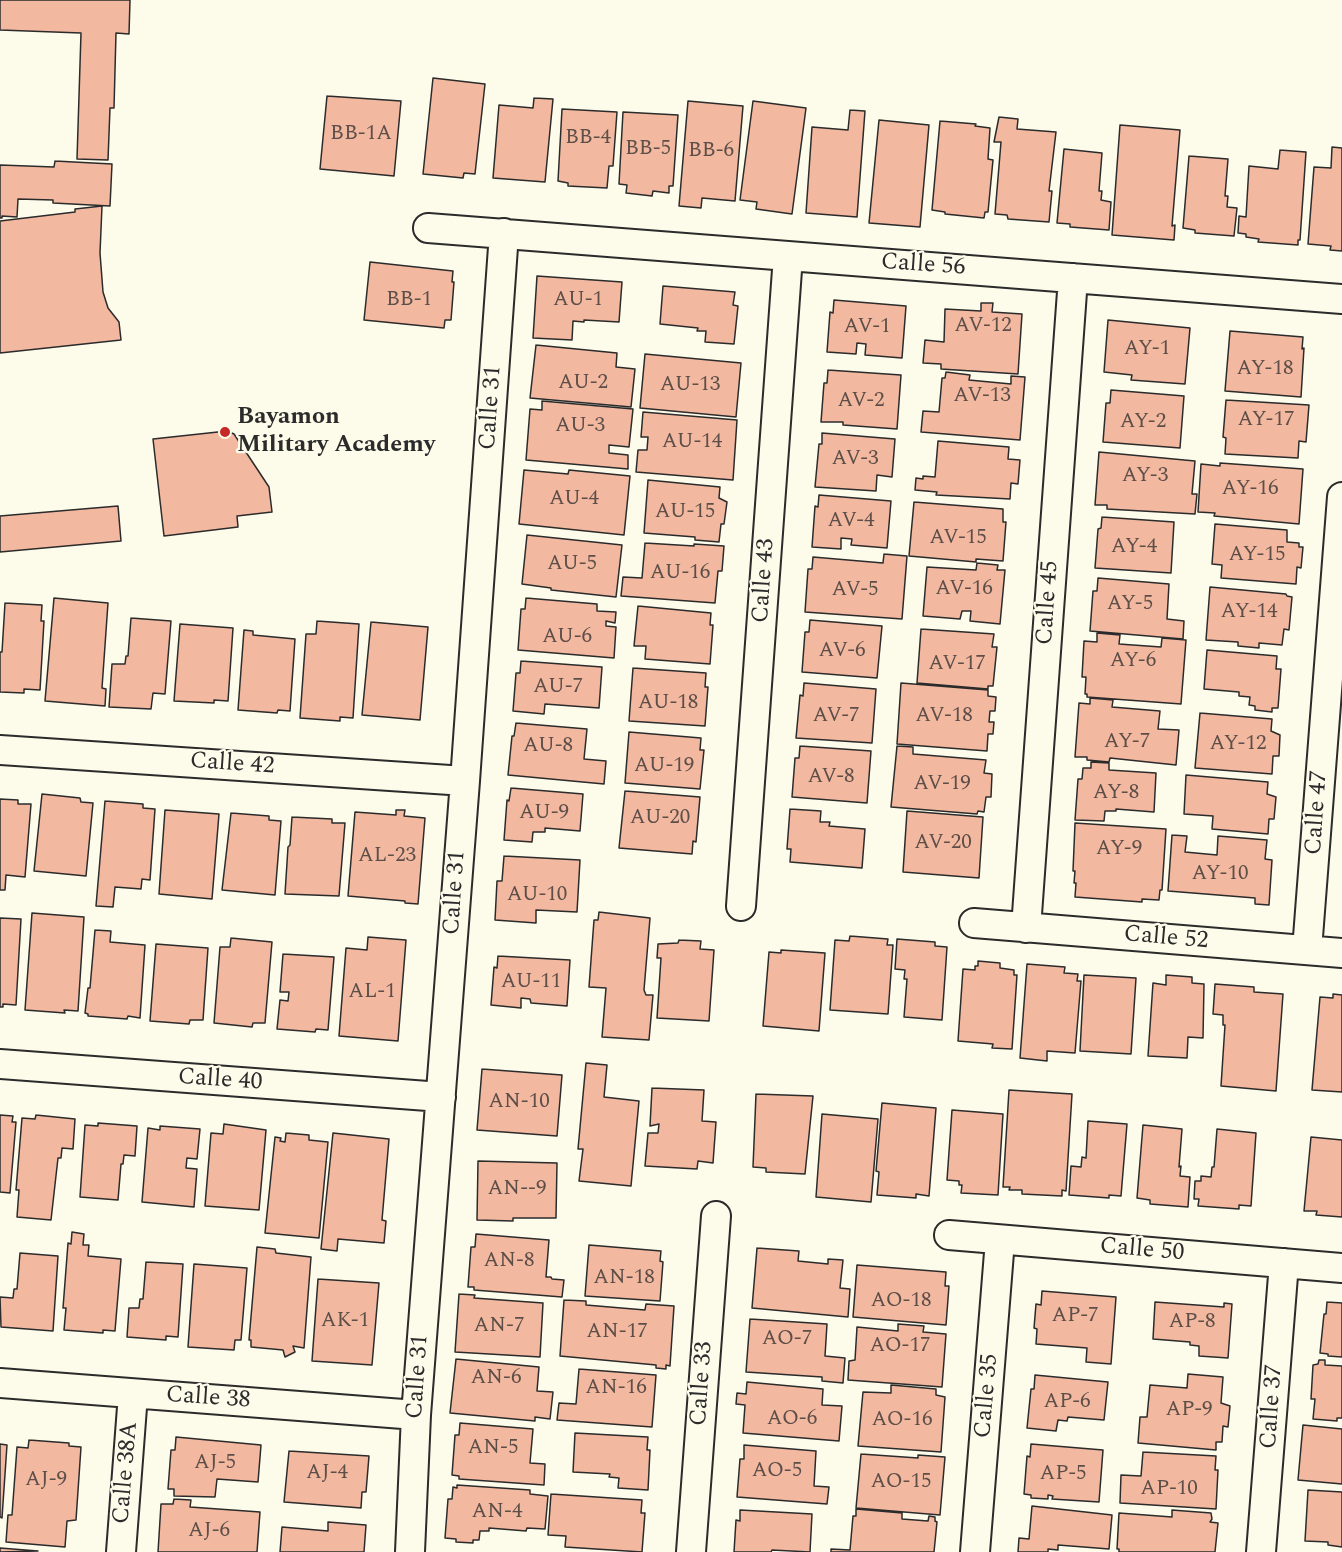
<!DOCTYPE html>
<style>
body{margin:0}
canvas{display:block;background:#fdfbea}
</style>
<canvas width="1342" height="1552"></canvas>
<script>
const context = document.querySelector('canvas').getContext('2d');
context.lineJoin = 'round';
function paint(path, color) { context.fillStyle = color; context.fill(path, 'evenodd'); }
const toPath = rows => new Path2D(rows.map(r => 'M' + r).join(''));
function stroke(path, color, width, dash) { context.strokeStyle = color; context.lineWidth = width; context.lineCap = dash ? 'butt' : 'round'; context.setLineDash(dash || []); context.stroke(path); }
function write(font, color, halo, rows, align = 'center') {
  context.font = font + ' Spectral,serif'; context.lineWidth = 4.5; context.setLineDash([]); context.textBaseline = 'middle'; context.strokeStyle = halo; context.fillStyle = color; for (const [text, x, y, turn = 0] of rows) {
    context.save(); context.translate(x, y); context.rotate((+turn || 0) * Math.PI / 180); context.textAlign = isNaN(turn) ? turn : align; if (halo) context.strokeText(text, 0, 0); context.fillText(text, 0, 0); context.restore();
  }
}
const building = toPath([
 [0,0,130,0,129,34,116,33,114,108,110,108,108,160,77,159,81,33,0,30,0,0],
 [433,78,485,84,475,174,464,173,463,178,423,174,433,78],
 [327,96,401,101,394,176,320,169,327,96],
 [534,98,553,99,545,182,493,178,499,105,533,108,534,98],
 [688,101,743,106,735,201,702,198,701,208,679,206,688,101],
 [753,101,806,108,792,214,756,209,757,202,740,200,753,101],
 [562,109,617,112,613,166,609,166,607,188,568,186,568,183,558,181,562,109],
 [850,110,865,111,857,217,806,213,812,127,848,130,850,110],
 [623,112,678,115,673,186,669,186,669,193,653,191,652,196,626,193,627,185,619,184,623,112],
 [999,117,1018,119,1017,129,1056,132,1049,191,1052,191,1049,222,1008,219,1007,215,995,214,1001,142,994,142,999,117],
 [879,120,929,125,920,227,869,223,879,120],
 [940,121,976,124,975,126,990,128,988,159,993,160,988,212,985,212,984,218,945,214,945,212,932,210,940,121],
 [1120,125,1180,130,1172,226,1175,225,1174,240,1112,235,1120,125],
 [1332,147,1342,148,1342,251,1330,250,1331,246,1308,244,1314,167,1331,168,1332,147],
 [1064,149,1102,153,1099,191,1102,191,1101,200,1111,202,1109,230,1070,227,1070,224,1057,223,1064,149],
 [1280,150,1306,152,1300,240,1298,240,1298,245,1258,242,1259,239,1246,237,1246,234,1238,233,1239,216,1246,217,1249,166,1278,169,1280,150],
 [1189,156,1228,159,1225,196,1228,196,1227,207,1237,208,1234,236,1195,233,1195,230,1183,228,1189,156],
 [55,161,112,164,110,206,53,203,53,200,18,199,17,217,2,216,2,218,0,218,0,165,54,167,55,161],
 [102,206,100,253,103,292,108,308,119,322,121,340,0,353,0,221,75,212,75,209,102,206],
 [370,262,453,271,452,282,454,282,451,320,445,320,444,328,364,320,370,262],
 [537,276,622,282,619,322,584,320,584,322,573,321,572,340,533,338,537,276],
 [663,286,735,292,733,305,738,306,734,344,705,342,706,331,697,331,698,328,660,324,663,286],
 [834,300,906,306,902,358,865,355,866,344,857,343,856,354,827,352,830,312,833,313,834,300],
 [981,303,993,303,992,312,1022,314,1018,374,941,369,941,364,923,363,925,340,944,342,945,309,981,311,981,303],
 [1108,320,1190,328,1185,384,1131,380,1132,375,1104,372,1108,320],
 [1230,331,1303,337,1302,349,1304,348,1301,397,1225,391,1230,331],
 [536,345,617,353,616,367,635,369,631,407,530,398,536,345],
 [645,354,741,363,736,417,640,408,645,354],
 [828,370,901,375,897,429,843,425,843,422,821,422,824,383,827,383,828,370],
 [946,372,970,375,969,380,1011,384,1011,376,1025,377,1020,440,921,432,923,411,939,412,942,378,945,378,946,372],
 [1111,390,1184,396,1180,448,1103,442,1106,403,1110,403,1111,390],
 [1226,400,1309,405,1306,442,1299,441,1298,458,1225,454,1226,438,1223,437,1226,400],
 [542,401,633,409,629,447,609,445,609,453,628,455,628,469,526,460,530,409,542,410,542,401],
 [643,412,737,420,733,480,636,472,638,450,647,450,648,437,641,437,643,412],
 [227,431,234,434,269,487,272,512,237,516,238,527,164,536,153,439,227,431],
 [822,433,895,439,892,477,877,475,876,491,815,487,819,444,822,444,822,433],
 [938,441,1009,447,1008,459,1020,460,1018,484,1011,483,1010,499,936,495,937,492,915,490,916,478,923,479,923,476,935,477,938,441],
 [1099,452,1195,461,1192,494,1197,494,1195,514,1107,509,1107,505,1095,505,1099,452],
 [1220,463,1303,469,1299,524,1214,516,1215,513,1198,512,1201,464,1220,466,1220,463],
 [524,470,568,474,569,470,630,476,624,535,519,524,524,470],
 [648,480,720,487,719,498,727,502,724,524,721,524,719,542,695,540,695,537,644,533,648,480],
 [819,495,891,501,887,548,851,545,852,539,841,538,841,549,812,547,815,506,818,507,819,495],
 [914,502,1003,509,1003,522,1006,522,1003,561,976,559,976,562,909,556,914,502],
 [118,506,121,541,0,552,0,516,118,506],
 [1102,517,1174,522,1171,573,1095,568,1098,529,1101,528,1102,517],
 [1215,524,1287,530,1287,542,1299,543,1299,547,1303,547,1301,568,1297,567,1296,584,1221,578,1222,565,1212,564,1215,524],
 [527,535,622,545,616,597,551,590,551,588,522,584,527,535],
 [645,543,694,546,694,544,724,546,722,571,718,571,715,603,621,596,623,577,642,578,645,543],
 [884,554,907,556,902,619,805,612,808,569,812,569,813,557,883,563,884,554],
 [977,563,998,565,997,570,1005,570,1000,624,970,621,971,611,962,611,960,619,923,616,927,567,976,570,977,563],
 [1098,578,1169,584,1167,619,1184,621,1183,639,1090,631,1093,591,1097,591,1098,578],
 [1210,587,1286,594,1287,596,1292,597,1289,630,1284,629,1282,645,1259,643,1259,648,1238,646,1238,642,1206,640,1210,587],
 [54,598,108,603,102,688,106,689,105,706,45,701,54,598],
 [526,598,597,604,597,611,616,612,615,623,606,621,606,626,616,627,614,658,518,650,521,609,525,609,526,598],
 [5,603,42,605,41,621,44,621,40,690,24,689,24,693,0,692,0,652,2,652,5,603],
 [638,606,711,613,710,625,713,625,710,664,645,659,646,646,634,646,638,606],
 [131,618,171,621,165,694,153,693,151,709,109,707,112,664,125,664,126,656,128,656,131,618],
 [810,620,882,626,877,678,802,672,805,632,809,632,810,620],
 [317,621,359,624,353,718,340,717,340,721,300,718,306,634,316,634,317,621],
 [371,622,428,627,420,720,362,715,371,622],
 [180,624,233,628,228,701,214,700,214,703,174,701,180,624],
 [921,629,994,634,992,647,997,647,993,686,988,686,988,689,917,683,921,629],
 [244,630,253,631,253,635,295,639,290,711,278,710,277,713,238,710,244,630],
 [1097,633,1120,635,1119,644,1161,647,1162,638,1186,640,1181,704,1087,697,1087,694,1085,694,1086,677,1082,677,1084,641,1097,642,1097,633],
 [1207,650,1277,656,1276,669,1281,669,1278,708,1272,708,1272,712,1255,710,1255,706,1249,705,1250,697,1239,696,1239,692,1204,689,1207,650],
 [521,661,602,667,599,708,545,704,544,714,513,711,516,673,520,673,521,661],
 [633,668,706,673,705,687,708,687,705,726,629,721,633,668],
 [804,683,876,689,872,743,796,738,800,695,803,696,804,683],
 [901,683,988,690,988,696,996,697,995,711,990,711,989,722,994,722,993,734,988,734,987,751,897,744,901,683],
 [1090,698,1113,700,1112,707,1160,711,1158,729,1179,730,1176,765,1110,758,1109,762,1087,760,1087,757,1075,757,1079,703,1090,704,1090,698],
 [1200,713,1272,719,1271,731,1280,735,1279,756,1273,756,1272,774,1195,768,1200,713],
 [516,723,587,729,584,759,606,761,604,784,508,775,512,736,514,736,516,723],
 [629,732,701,738,700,750,704,750,700,789,625,783,629,732],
 [800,746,871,751,867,803,792,797,795,758,799,758,800,746],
 [897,746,913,747,913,754,986,760,984,773,992,774,991,797,986,797,984,812,978,811,977,814,891,807,897,746],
 [1091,762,1109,763,1109,770,1156,773,1154,812,1116,809,1116,811,1105,811,1104,821,1075,820,1078,779,1082,779,1083,768,1091,768,1091,762],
 [1186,775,1268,782,1267,794,1276,797,1274,819,1269,819,1268,834,1212,829,1213,816,1184,814,1186,775],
 [511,788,583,794,580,831,545,828,545,832,533,832,532,842,504,840,507,800,509,801,511,788],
 [625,791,700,797,696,842,693,841,692,854,619,848,625,791],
 [42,794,80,798,81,802,93,803,86,876,34,871,42,794],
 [0,799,18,800,18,804,31,804,25,877,6,875,5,890,0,890,0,799],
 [105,801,143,804,143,808,155,809,150,880,142,879,141,889,115,887,113,907,96,906,105,801],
 [790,809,821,811,820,822,830,822,829,826,865,829,862,868,790,862,791,849,787,849,790,809],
 [165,810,219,814,212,899,159,894,165,810],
 [396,810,405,810,404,816,425,818,418,904,405,903,405,901,348,896,355,812,396,815,396,810],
 [907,811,983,817,979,878,903,872,907,811],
 [231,813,269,816,269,820,281,821,275,895,222,890,231,813],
 [292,817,332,819,332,823,345,823,339,896,285,894,288,847,290,845,292,817],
 [1075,823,1166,829,1162,890,1160,890,1159,900,1142,899,1142,902,1075,897,1076,883,1074,883,1075,871,1073,871,1075,823],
 [1172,835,1187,836,1185,852,1217,855,1218,836,1267,840,1265,859,1272,860,1269,905,1255,904,1255,898,1168,891,1172,835],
 [504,856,580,860,577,912,536,910,536,923,495,920,497,881,502,881,504,856],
 [599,912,650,918,644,990,646,995,653,995,649,1040,602,1037,606,988,589,987,594,920,598,920,599,912],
 [32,913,84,917,78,1011,64,1010,65,1013,25,1010,32,913],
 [0,918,21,919,16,1005,3,1004,3,1007,0,1007,0,918],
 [95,930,111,931,110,942,145,945,140,1018,128,1016,127,1019,88,1016,88,1014,85,1013,88,988,90,988,95,930],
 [850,936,888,939,887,945,893,945,888,1014,830,1010,835,940,849,941,850,936],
 [368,937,406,940,398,1041,339,1036,346,948,367,950,368,937],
 [231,938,272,942,265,1023,253,1023,252,1027,214,1023,220,947,230,947,231,938],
 [897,939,935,942,935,946,947,947,942,1020,904,1017,907,979,904,979,905,970,895,969,897,939],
 [679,940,701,941,700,949,714,950,709,1021,657,1018,661,958,657,958,658,944,678,943,679,940],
 [156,944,208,948,203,1020,190,1020,189,1024,150,1021,156,944],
 [781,950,825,953,819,1031,763,1026,769,952,781,953,781,950],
 [283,954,334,957,328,1030,316,1029,315,1032,277,1029,280,1000,288,1001,289,992,280,992,283,954],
 [498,956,570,960,567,1006,531,1003,530,999,521,998,521,1008,491,1005,494,967,497,968,498,956],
 [978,961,1000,963,1000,968,1014,970,1014,975,1017,975,1012,1049,992,1048,993,1044,958,1041,963,969,975,970,975,966,978,966,978,961],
 [1027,964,1065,967,1064,973,1078,974,1077,981,1081,981,1075,1053,1047,1051,1047,1061,1020,1058,1027,964],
 [1084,975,1136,978,1131,1054,1080,1051,1084,975],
 [1166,975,1192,977,1192,983,1204,984,1203,1038,1188,1037,1187,1058,1148,1056,1153,983,1166,985,1166,975],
 [1215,984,1254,987,1254,992,1283,994,1276,1091,1221,1086,1225,1025,1223,1025,1223,1015,1213,1014,1215,984],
 [1333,994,1342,995,1342,1092,1312,1090,1320,997,1333,998,1333,994],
 [586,1063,607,1065,604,1097,639,1101,631,1186,579,1181,583,1149,578,1149,586,1063],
 [482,1069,562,1075,557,1136,477,1130,482,1069],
 [652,1088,704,1090,702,1121,716,1122,713,1163,698,1161,697,1169,645,1166,648,1133,658,1133,659,1124,650,1126,652,1088],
 [1009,1090,1072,1094,1066,1191,1062,1190,1062,1196,1022,1194,1022,1190,1009,1190,1010,1187,1003,1187,1009,1090],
 [756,1094,813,1096,805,1174,766,1172,766,1168,753,1167,756,1094],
 [882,1103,936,1108,929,1196,916,1194,916,1198,877,1195,879,1172,876,1171,882,1103],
 [952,1110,1003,1114,998,1195,961,1193,962,1185,959,1185,959,1181,947,1180,952,1110],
 [822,1114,878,1119,871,1202,816,1197,822,1114],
 [0,1115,13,1116,12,1122,16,1122,10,1193,0,1192,0,1115],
 [36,1115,75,1119,73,1149,62,1148,61,1158,58,1158,51,1220,17,1217,19,1190,16,1190,22,1118,35,1119,36,1115],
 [1088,1121,1127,1124,1121,1196,1109,1195,1109,1198,1069,1195,1071,1166,1081,1167,1082,1157,1086,1158,1088,1121],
 [98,1123,137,1126,135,1156,124,1155,123,1164,121,1164,118,1200,80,1197,85,1125,98,1126,98,1123],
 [224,1124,266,1130,259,1210,205,1206,211,1133,223,1134,224,1124],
 [1143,1125,1182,1129,1179,1167,1181,1166,1180,1176,1190,1177,1188,1207,1150,1204,1150,1200,1137,1198,1143,1125],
 [160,1126,200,1129,197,1159,187,1158,186,1168,197,1169,194,1207,142,1202,148,1128,160,1130,160,1126],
 [1217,1129,1256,1133,1251,1206,1239,1205,1239,1209,1198,1206,1199,1199,1194,1199,1195,1181,1201,1181,1201,1176,1211,1177,1212,1167,1214,1167,1217,1129],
 [286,1133,309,1135,309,1140,328,1142,319,1238,265,1233,275,1137,281,1138,280,1141,285,1142,286,1133],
 [333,1133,389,1139,382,1220,386,1221,384,1243,338,1239,337,1251,321,1249,333,1133],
 [1311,1137,1342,1140,1342,1217,1316,1215,1317,1211,1304,1211,1311,1137],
 [478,1161,557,1163,556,1218,513,1218,513,1221,477,1220,478,1161],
 [72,1232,84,1234,83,1245,89,1245,88,1256,121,1259,115,1331,103,1330,103,1333,64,1330,66,1308,63,1308,68,1243,71,1244,72,1232],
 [476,1234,549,1240,546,1277,551,1277,552,1279,564,1280,562,1297,474,1290,474,1287,468,1287,471,1247,475,1247,476,1234],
 [589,1245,661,1251,660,1261,663,1262,660,1301,585,1296,589,1245],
 [257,1247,275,1249,276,1253,311,1257,304,1348,293,1346,295,1352,285,1357,283,1350,251,1347,251,1340,249,1340,257,1247],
 [757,1248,799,1251,798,1261,828,1264,828,1259,843,1260,840,1288,850,1289,848,1317,752,1308,757,1248],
 [20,1253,58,1256,53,1331,1,1327,0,1297,13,1298,14,1289,17,1289,20,1253],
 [146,1262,183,1264,178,1337,166,1336,166,1340,127,1337,129,1308,139,1308,140,1299,143,1299,146,1262],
 [194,1264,247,1268,241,1340,235,1340,234,1350,188,1347,194,1264],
 [857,1265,946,1272,945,1286,949,1286,946,1325,853,1317,857,1265],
 [318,1279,379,1283,372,1365,312,1361,318,1279],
 [1042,1291,1116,1297,1111,1364,1086,1362,1087,1348,1036,1344,1037,1329,1034,1328,1036,1304,1041,1305,1042,1291],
 [459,1294,475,1295,474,1298,543,1303,540,1357,455,1352,459,1294],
 [564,1300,586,1301,586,1305,645,1310,646,1304,674,1306,670,1366,666,1365,666,1369,656,1368,656,1365,560,1356,564,1300],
 [1155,1302,1224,1307,1224,1303,1232,1304,1228,1358,1199,1356,1199,1346,1190,1345,1190,1342,1153,1339,1155,1302],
 [1327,1302,1342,1303,1342,1357,1328,1356,1328,1354,1320,1353,1324,1314,1326,1314,1327,1302],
 [750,1319,827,1324,825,1356,845,1358,843,1383,822,1381,822,1377,746,1372,750,1319],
 [898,1324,924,1326,923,1332,946,1334,942,1387,848,1380,849,1361,855,1360,857,1327,898,1331,898,1324],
 [456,1359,539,1367,537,1391,553,1392,550,1419,535,1417,535,1421,450,1413,456,1359],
 [1319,1360,1325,1360,1325,1365,1342,1366,1342,1418,1337,1418,1337,1421,1313,1419,1315,1399,1311,1399,1313,1365,1318,1364,1319,1360],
 [579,1369,656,1375,652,1427,557,1420,559,1403,576,1404,579,1369],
 [1188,1374,1223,1377,1221,1403,1230,1406,1228,1427,1223,1426,1222,1442,1216,1442,1216,1450,1138,1443,1140,1417,1147,1417,1150,1385,1187,1388,1188,1374],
 [1035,1375,1108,1382,1104,1420,1068,1417,1067,1421,1058,1420,1056,1431,1027,1428,1031,1389,1034,1389,1035,1375],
 [747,1382,823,1389,822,1405,842,1406,839,1441,743,1433,745,1405,736,1404,737,1393,746,1394,747,1382],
 [891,1385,936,1389,936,1395,945,1397,941,1452,858,1446,863,1392,891,1393,891,1385],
 [460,1423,533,1429,530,1463,545,1464,544,1485,459,1479,459,1476,452,1475,455,1435,459,1435,460,1423],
 [1303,1425,1342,1429,1342,1484,1298,1480,1303,1425],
 [575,1433,648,1437,647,1450,650,1450,648,1490,618,1488,619,1478,609,1477,610,1474,573,1472,575,1433],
 [176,1437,261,1445,258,1482,217,1479,215,1497,174,1496,174,1489,168,1489,171,1450,175,1450,176,1437],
 [29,1440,69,1443,69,1446,81,1447,76,1520,67,1521,65,1547,6,1542,8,1515,12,1515,17,1447,28,1448,29,1440],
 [0,1444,7,1445,2,1518,0,1517,0,1444],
 [1031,1444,1103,1450,1099,1502,1052,1499,1053,1496,1048,1495,1048,1499,1031,1498,1031,1495,1024,1494,1027,1456,1030,1457,1031,1444],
 [744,1445,816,1451,814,1486,829,1487,827,1504,737,1497,740,1459,744,1459,744,1445],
 [289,1451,369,1456,366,1492,362,1492,361,1508,284,1502,289,1451],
 [1143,1452,1216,1456,1215,1470,1218,1470,1216,1509,1120,1503,1121,1475,1141,1476,1143,1452],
 [861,1454,918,1458,918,1455,945,1457,940,1515,856,1508,861,1454],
 [457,1485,530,1490,530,1494,548,1496,545,1529,527,1528,526,1531,489,1528,489,1531,480,1531,479,1540,473,1540,473,1543,456,1542,456,1539,445,1538,448,1499,452,1499,453,1487,457,1488,457,1485],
 [1308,1490,1342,1492,1342,1547,1328,1545,1328,1542,1305,1541,1308,1490],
 [551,1494,642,1500,641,1513,645,1513,642,1552,565,1547,566,1536,548,1535,551,1494],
 [174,1499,191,1500,190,1507,260,1512,257,1552,158,1552,161,1504,173,1504,174,1499],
 [1032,1506,1112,1515,1109,1549,1058,1545,1058,1550,1048,1549,1048,1552,1018,1552,1019,1538,1029,1539,1032,1506],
 [856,1509,902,1513,902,1519,928,1521,929,1516,935,1517,935,1521,937,1522,934,1552,831,1552,831,1549,850,1550,853,1516,856,1516,856,1509],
 [740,1510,812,1514,810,1552,772,1550,771,1552,734,1552,736,1520,740,1521,740,1510],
 [1172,1510,1211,1513,1212,1519,1210,1522,1218,1523,1215,1552,1119,1552,1119,1549,1117,1549,1119,1513,1172,1517,1172,1510],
 [328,1522,366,1525,364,1552,280,1552,282,1527,328,1531,328,1522],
 [0,1548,38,1551,0,1552,0,1548]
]);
paint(building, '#f2b8a0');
stroke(building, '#2b2b2b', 1.5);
const street = toPath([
 [428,228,1342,299],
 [0,750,465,781],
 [741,906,788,256],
 [974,923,1342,953],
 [1026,928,1073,278],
 [1307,950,1342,497],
 [0,1064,441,1097],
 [949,1235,1342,1268],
 [0,1383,416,1415],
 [121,1552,133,1394],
 [410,1552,416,1415,465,781,504,233],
 [691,1552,716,1216],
 [975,1552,1000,1240],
 [1261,1552,1284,1263]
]);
stroke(street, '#2b2b2b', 32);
stroke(street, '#fdfbea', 28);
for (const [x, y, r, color] of [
 [225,432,6,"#c62828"]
]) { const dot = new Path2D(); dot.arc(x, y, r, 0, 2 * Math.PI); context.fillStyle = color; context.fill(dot); stroke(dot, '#fdfbea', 2); }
write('21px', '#5d4e48', null, [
 ["BB-1A",361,135],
 ["BB-4",588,139],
 ["BB-5",648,150],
 ["BB-6",711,152],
 ["BB-1",409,301],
 ["AU-1",578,301],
 ["AV-12",983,327],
 ["AV-1",867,328],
 ["AY-1",1147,350],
 ["AY-18",1265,370],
 ["AU-2",583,384],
 ["AU-13",690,386],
 ["AV-13",982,397],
 ["AV-2",861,402],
 ["AY-17",1266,421],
 ["AY-2",1143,423],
 ["AU-3",580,427],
 ["AU-14",692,443],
 ["AV-3",855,460],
 ["AY-3",1145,477],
 ["AY-16",1250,490],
 ["AU-4",574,500],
 ["AU-15",685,513],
 ["AV-4",851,522],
 ["AV-15",958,539],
 ["AY-4",1134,548],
 ["AY-15",1257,556],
 ["AU-5",572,565],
 ["AU-16",680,574],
 ["AV-16",964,590],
 ["AV-5",855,591],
 ["AY-5",1130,605],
 ["AY-14",1249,613],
 ["AU-6",567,638],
 ["AV-6",842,652],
 ["AY-6",1133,662],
 ["AV-17",957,665],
 ["AU-7",558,688],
 ["AU-18",668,704],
 ["AV-7",836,717],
 ["AV-18",944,717],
 ["AY-7",1127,743],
 ["AY-12",1238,745],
 ["AU-8",548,747],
 ["AU-19",664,767],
 ["AV-8",831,778],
 ["AV-19",942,785],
 ["AY-8",1116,794],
 ["AU-9",544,814],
 ["AU-20",660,819],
 ["AV-20",943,844],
 ["AY-9",1119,850],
 ["AL-23",387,857],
 ["AY-10",1220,875],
 ["AU-10",537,896],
 ["AU-11",531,983],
 ["AL-1",372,993],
 ["AN-10",519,1103],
 ["AN--9",517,1190],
 ["AN-8",509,1262],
 ["AN-18",624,1279],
 ["AO-18",901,1302],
 ["AP-7",1075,1317],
 ["AK-1",345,1322],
 ["AP-8",1192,1323],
 ["AN-7",499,1327],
 ["AN-17",617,1333],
 ["AO-7",787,1340],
 ["AO-17",900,1347],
 ["AN-6",496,1379],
 ["AN-16",616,1389],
 ["AP-6",1067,1403],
 ["AP-9",1189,1411],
 ["AO-6",792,1420],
 ["AO-16",902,1421],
 ["AN-5",493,1449],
 ["AJ-5",215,1464],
 ["AO-5",777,1472],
 ["AJ-4",327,1474],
 ["AP-5",1063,1475],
 ["AJ-9",46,1481],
 ["AO-15",901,1483],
 ["AP-10",1169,1490],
 ["AN-4",497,1513],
 ["AJ-6",209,1532]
]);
write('24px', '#2b2b2b', '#fdfbea', [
 ["Calle 56",923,266,4],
 ["Calle 31",492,408,-86],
 ["Calle 43",765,581,-86],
 ["Calle 45",1049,603,-86],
 ["Calle 42",232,765,4],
 ["Calle 47",1318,813,-86],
 ["Calle 31",456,893,-86],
 ["Calle 52",1166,939,5],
 ["Calle 40",220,1081,4],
 ["Calle 50",1142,1251,5],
 ["Calle 31",419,1377,-86],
 ["Calle 33",703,1384,-86],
 ["Calle 35",988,1396,-85],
 ["Calle 38",208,1399,4],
 ["Calle 37",1273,1407,-86],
 ["Calle 38A",127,1473,-85]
]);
write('bold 24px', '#2b2b2b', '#fdfbea', [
 ["Bayamon",237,418],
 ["Military Academy",237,446]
], 'left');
</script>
